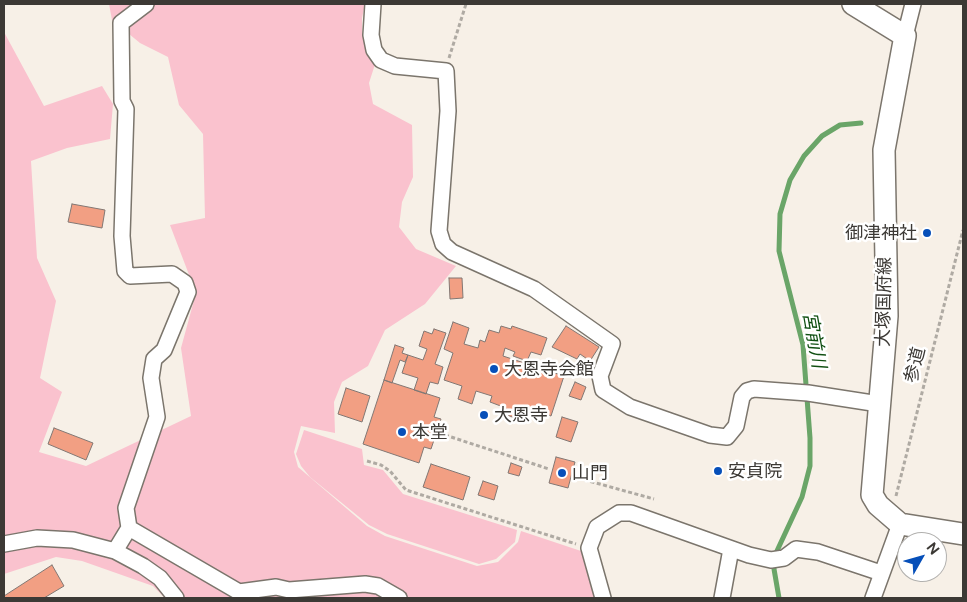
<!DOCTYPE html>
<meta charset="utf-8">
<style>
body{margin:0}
#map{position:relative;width:967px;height:602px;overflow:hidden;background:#f7f0e7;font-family:"Public Sans",sans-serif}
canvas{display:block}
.frame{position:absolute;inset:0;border:5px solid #3c3935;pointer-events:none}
.north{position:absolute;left:897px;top:532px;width:50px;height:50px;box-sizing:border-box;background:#fff;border:1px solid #b1b0ae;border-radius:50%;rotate:52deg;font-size:14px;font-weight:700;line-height:20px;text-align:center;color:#3c3935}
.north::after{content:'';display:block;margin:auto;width:18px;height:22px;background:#064fb9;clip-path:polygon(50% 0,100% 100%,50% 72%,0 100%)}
</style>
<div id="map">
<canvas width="967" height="602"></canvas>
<div class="frame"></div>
<div class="north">N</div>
</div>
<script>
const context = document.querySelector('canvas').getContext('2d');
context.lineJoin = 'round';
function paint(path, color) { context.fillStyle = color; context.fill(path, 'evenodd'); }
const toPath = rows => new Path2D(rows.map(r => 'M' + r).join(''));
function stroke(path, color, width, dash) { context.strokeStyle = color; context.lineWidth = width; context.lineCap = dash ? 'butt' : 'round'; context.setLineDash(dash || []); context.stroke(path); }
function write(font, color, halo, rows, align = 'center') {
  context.font = font + ' "Public Sans","Noto Sans JP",sans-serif'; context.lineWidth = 5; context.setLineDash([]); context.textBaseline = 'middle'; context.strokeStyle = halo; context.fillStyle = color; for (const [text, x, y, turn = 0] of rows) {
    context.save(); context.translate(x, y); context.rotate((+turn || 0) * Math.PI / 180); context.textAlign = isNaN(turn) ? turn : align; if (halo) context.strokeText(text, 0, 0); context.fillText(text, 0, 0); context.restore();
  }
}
paint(toPath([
 [109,4,365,4,362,18,362,32,377,58,369,83,373,104,412,125,413,177,402,202,399,227,416,249,456,266,425,304,385,330,368,366,342,382,334,402,335,433,301,426,294,452,298,467,367,526,385,536,477,566,498,562,518,542,521,531,584,552,598,598,165,598,153,586,82,561,56,557,4,574,4,32,44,106,102,86,113,104,110,139,67,148,31,161,37,258,56,301,40,378,62,392,39,452,86,466,191,416,181,348,196,293,170,225,205,218,203,134,179,105,168,57,140,43,112,20],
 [304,430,362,449,364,465,383,470,403,494,517,530,515,542,496,559,479,564,387,534,369,525,310,477,301,466,296,454]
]), '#fac2ce');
stroke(toPath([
 [779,598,774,569,776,553,802,497,810,466,810,438,803,345,779,251,780,214,790,180,804,156,822,136,840,125,861,123]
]), '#6aa568', 5);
const building = toPath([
 [72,204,105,210,102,228,68,222,72,204],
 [449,278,462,278,463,298,450,299,449,278],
 [453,322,469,328,464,344,478,348,480,340,485,342,489,330,499,333,501,326,511,329,512,326,547,338,541,355,531,352,527,361,513,356,515,352,505,348,503,356,564,376,551,416,530,409,528,415,520,412,518,419,504,414,506,408,490,402,492,396,476,391,472,404,458,399,462,386,444,380,453,353,444,349,453,322],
 [566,326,599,347,590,361,580,354,577,359,552,347,566,326],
 [434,329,446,333,435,364,443,367,438,384,430,382,426,394,414,390,418,378,402,373,408,355,423,360,427,349,419,346,424,331,432,334,434,329],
 [395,345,404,348,402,353,408,355,405,362,400,360,392,383,384,380,395,345],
 [384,380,440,398,434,417,441,419,431,449,424,447,419,463,363,444,384,380],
 [575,382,586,387,581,400,569,396,575,382],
 [346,388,370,396,362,422,338,414,346,388],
 [562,417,578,422,571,442,556,437,562,417],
 [54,428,93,443,86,460,48,444,54,428],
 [556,457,575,462,568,488,549,483,556,457],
 [511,463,522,467,519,476,508,473,511,463],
 [431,464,470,477,463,500,423,487,431,464],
 [483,481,498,486,494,500,478,495,483,481],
 [52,565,64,586,44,598,4,598,4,596,52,565]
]);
paint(building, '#f29f83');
stroke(building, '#827773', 1);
const minor = toPath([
 [373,4,371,35,374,50,381,60,395,66,446,71,448,111,439,231,443,244,452,252,534,289,612,344,600,376,603,390,630,407,710,435,727,437,736,426,742,397,747,391,754,389,808,393,879,404],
 [905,36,913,4],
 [129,528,239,592,276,587,289,590,365,584,378,586,399,598],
 [4,544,37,538,73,540,115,551,143,566,160,578,176,598],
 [115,551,129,528,126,508,157,417,151,378,154,359,164,350,188,292,185,283,172,274,130,276,125,271,122,236,126,109,122,101,121,23,146,4],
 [603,598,589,548,597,527,619,513,631,513,749,555,771,560,784,558,796,549,818,552,881,573],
 [722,598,731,549],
 [873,598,900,524]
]);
const secondary = toPath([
 [853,4,905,36,884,150,887,316,872,495,878,505,900,524,963,534]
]);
stroke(minor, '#7b756c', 18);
stroke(secondary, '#7b756c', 24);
stroke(toPath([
 [449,58,466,4],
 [445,435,549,469],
 [367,461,381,465,390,471,406,490,576,544],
 [578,478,654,499],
 [896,496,963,230]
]), '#afaaa3', 3, [4, 2.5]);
stroke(minor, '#fff', 15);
stroke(secondary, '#fff', 21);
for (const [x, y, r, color] of [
 [927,233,5,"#064fb9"],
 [494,369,5,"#064fb9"],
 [484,415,5,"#064fb9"],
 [402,432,5,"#064fb9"],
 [718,471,5,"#064fb9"],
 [562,473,5,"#064fb9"]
]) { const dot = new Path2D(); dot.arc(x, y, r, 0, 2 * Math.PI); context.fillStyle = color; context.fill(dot); stroke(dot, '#fff', 2); }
write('18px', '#3c3935', '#fff', [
 ["御津神社",917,233,"right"],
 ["大恩寺会館",504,369],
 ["大恩寺",494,415],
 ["本堂",412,432],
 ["安貞院",728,471],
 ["山門",572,473]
], 'left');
write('18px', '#3c3935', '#fff', [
 ["大塚国府線",884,302,-89],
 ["参道",915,365,-76]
]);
write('italic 19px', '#104f12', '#fff', [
 ["宮前川",814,340,80]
]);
</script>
